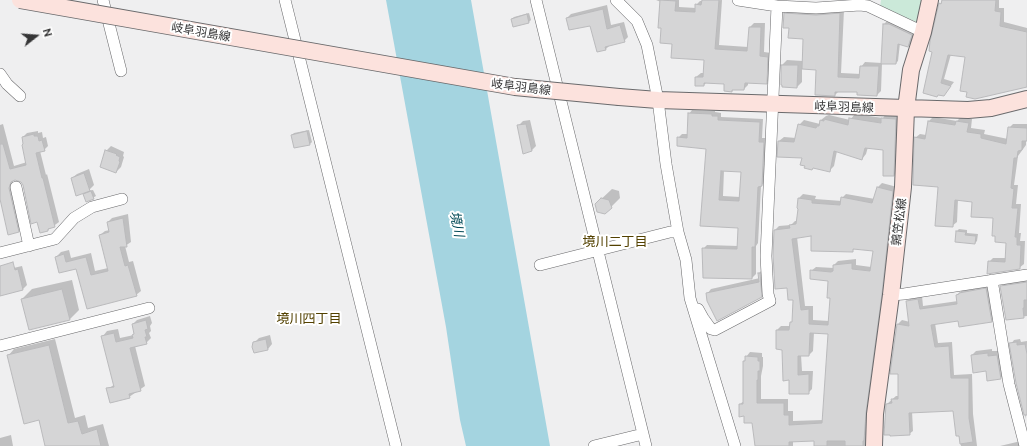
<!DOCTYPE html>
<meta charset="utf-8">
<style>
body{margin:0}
#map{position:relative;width:1027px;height:446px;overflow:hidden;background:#efeff0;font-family:Ubuntu,sans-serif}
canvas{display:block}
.north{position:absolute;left:16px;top:16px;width:40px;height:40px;-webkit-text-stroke:3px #fff;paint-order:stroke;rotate:73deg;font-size:11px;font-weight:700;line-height:16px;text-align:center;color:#353536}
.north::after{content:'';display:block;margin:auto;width:14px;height:18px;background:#353536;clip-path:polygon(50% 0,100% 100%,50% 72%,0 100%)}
</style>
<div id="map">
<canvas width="1027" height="446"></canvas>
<div class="north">N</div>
</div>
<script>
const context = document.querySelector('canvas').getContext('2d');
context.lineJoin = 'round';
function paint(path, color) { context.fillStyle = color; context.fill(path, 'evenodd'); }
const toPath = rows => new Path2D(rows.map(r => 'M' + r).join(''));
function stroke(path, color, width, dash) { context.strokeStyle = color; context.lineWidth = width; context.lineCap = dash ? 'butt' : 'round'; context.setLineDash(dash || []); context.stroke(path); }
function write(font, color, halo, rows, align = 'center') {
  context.font = font + ' Ubuntu,"Noto Sans JP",sans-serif'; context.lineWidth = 4; context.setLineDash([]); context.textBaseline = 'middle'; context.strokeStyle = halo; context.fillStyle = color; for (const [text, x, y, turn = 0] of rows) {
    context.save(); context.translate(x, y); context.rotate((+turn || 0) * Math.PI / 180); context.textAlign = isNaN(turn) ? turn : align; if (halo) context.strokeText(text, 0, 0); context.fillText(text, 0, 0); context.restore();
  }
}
paint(toPath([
 [881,0,923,0,921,24,880,7]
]), '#cbe9d9');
paint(toPath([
 [386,0,471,0,550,446,466,446,460,420,446,327]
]), '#a4d4e0');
paint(toPath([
 [656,0,679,0,679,7,696,8,696,5,700,1,722,0,719,45,748,47,750,27,754,23,765,23,764,52,771,53,770,79,766,83,748,82,748,85,744,89,734,89,732,91,725,90,725,83,707,82,704,85,696,77,701,73,704,73,705,59,673,43,662,27,661,2],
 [943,0,999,0,999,8,1004,8,1004,22,1027,28,1027,86,968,91,966,56,951,54,944,79,954,82,944,95,933,51,940,4],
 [607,5,611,25,624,22,628,37,624,41,610,45,606,49,598,51,591,25,567,18,571,14],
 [789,10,844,10,841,73,861,74,861,67,865,62,882,63,884,24,887,21,892,22,914,32,911,43,908,46,900,43,898,61,896,63,882,63,881,91,877,95,858,91,839,91,835,95,817,69,802,68,802,82,797,87,782,65,787,60,803,61,804,38,790,27,785,14],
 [529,13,531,20,529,22,512,19,514,17],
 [692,110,715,111,715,112,721,113,721,117,763,119,762,138,767,138,765,182,761,186,758,243,756,246,756,274,752,278,703,249,707,245,738,246,739,227,701,225,707,148,678,138,682,134,688,134,689,114],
 [724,170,742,171,740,197,723,196],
 [855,114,883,118,886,114,900,115,898,171,894,175,884,149,868,147,866,154,862,159,837,151,834,166,829,171,803,157,779,141,784,137,796,138,799,125,804,120,820,124,821,120,826,116,829,115,850,120],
 [933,117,957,121,961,117,972,119,971,128,985,130,984,134,1008,139,1009,128,1013,124,1027,124,1027,140,1026,140,1026,145,1018,156,1014,185,1018,185,1016,204,1021,204,1019,233,1021,233,1020,241,1025,241,1024,264,1019,268,989,262,993,258,1006,258,1007,242,994,217,973,201,958,199,957,222,952,226,939,186,915,138,920,134,926,135,929,121],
 [530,120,536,146,531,151,518,126,523,121],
 [3,124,14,166,27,162,23,137,27,133,38,131,38,133,42,132,43,138,46,137,48,146,44,150,40,151,46,175,47,174,59,222,48,230,24,185,19,180,13,179,13,184,22,227,18,231,0,198,0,125],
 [309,130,312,142,310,144,294,147,292,135,294,133],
 [111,146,124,152,123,156,124,157,121,167,116,172,106,151],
 [89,169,94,185,88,191,93,190,96,196,87,201,84,194,88,190,72,178,77,174],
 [882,183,897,187,867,446,815,446,815,440,793,441,793,446,755,446,753,421,745,415,740,404,744,401,744,361,746,360,746,357,750,352,762,353,762,357,763,357,763,366,761,376,761,399,788,399,788,411,793,411,793,421,823,420,829,334,814,332,813,351,809,355,801,355,802,371,813,371,812,389,808,393,790,379,783,349,777,330,781,326,790,326,791,323,793,320,794,299,788,287,775,230,779,226,791,225,795,221,797,221,799,198,803,194,816,196,815,199,842,201,842,198,846,194,875,199,878,187],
 [812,235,852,251,855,248,874,250,871,267,856,265,856,259,838,261,834,265,834,268,816,267,811,271,829,280,831,297,829,321,813,320,813,306,805,306,797,237],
 [612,189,619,191,620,198,605,213,596,204],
 [128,214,131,242,125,246,129,262,133,261,141,291,136,295,87,308,77,268,56,257,61,252,69,250,71,258,91,253,95,271,108,268,100,235,105,231,110,230,108,222,112,218],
 [959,229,967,230,967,233,978,234,977,241,975,243,957,231],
 [22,266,27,285,23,289,0,295,0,275,5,270],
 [764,268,766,292,761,297,707,294,711,289,760,278,759,273],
 [1027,279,1027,316,1007,319,1001,287,1005,283],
 [72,280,79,310,70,319,22,299,32,289],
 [990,285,995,317,991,321,959,320,935,323,938,343,952,342,954,375,972,374,973,414,977,446,961,446,953,410,912,411,913,431,909,434,887,404,896,396,899,396,898,324,902,320,910,322,907,302,911,298,922,296,923,306,958,301,957,295,964,289],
 [150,316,152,323,150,326,151,331,149,333,151,338,146,343,135,346,145,386,129,397,108,389,115,384,103,336,107,331,118,329,120,338,134,335,133,324,137,320],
 [270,335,272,344,268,349,254,343,259,338],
 [55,339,75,418,85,415,88,428,103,424,109,446,46,446,39,419,8,356,14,349],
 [1020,339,1021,342,1027,341,1026,419,1017,382,1011,344,1014,340],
 [992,349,992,351,1001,351,1005,374,1001,378,986,370,972,355,976,351],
 [11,435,13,446,0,446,0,438],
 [1021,441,1023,446,1000,446]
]), '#0003');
const building = toPath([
 [660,0,676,1,675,11,695,12,695,4,701,5,702,0,719,0,715,49,747,51,749,27,761,27,760,56,768,57,767,84,745,83,744,90,732,90,732,92,724,91,724,84,704,83,704,86,695,86,695,77,703,77,704,60,671,58,672,44,660,43,661,28,658,28,660,0],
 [942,0,996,0,995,11,1001,12,1000,26,1027,32,1027,87,975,99,966,97,967,92,960,91,965,57,948,55,941,83,951,86,944,96,938,95,937,97,923,93,932,52,929,51,930,41,939,3,941,4,942,0],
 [603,9,607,29,620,25,625,42,605,47,606,50,597,52,590,26,569,30,566,18,603,9],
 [784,13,816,15,840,13,838,77,859,78,860,66,879,66,877,96,857,95,857,92,835,92,835,96,815,95,816,70,802,69,803,39,788,38,789,28,783,28,784,13],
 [527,14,529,23,513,27,511,19,527,14],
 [883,24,889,24,912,35,908,47,898,44,896,64,881,64,883,24],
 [781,65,798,65,797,88,782,87,782,85,781,85,781,65],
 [688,113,712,114,712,116,718,116,718,120,760,122,759,142,764,142,762,186,758,187,755,247,752,247,752,279,703,278,702,248,737,249,738,228,700,226,706,149,677,146,677,137,687,138,688,113],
 [721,171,741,172,739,201,719,200,721,171],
 [849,118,881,123,881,118,896,119,894,176,883,176,883,150,865,148,862,160,834,151,830,172,813,168,812,170,804,168,805,166,800,165,802,158,777,157,778,141,794,142,798,124,816,128,817,126,819,126,820,120,824,121,824,119,848,125,849,118],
 [928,121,955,125,956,121,969,123,967,132,981,134,981,138,1006,144,1008,127,1027,128,1027,141,1022,141,1022,150,1018,151,1017,158,1014,158,1011,188,1014,189,1012,208,1018,208,1015,237,1017,237,1017,245,1021,245,1020,269,987,274,988,261,1005,262,1006,243,995,242,995,236,992,236,993,218,971,217,972,202,955,200,953,227,935,226,938,187,913,185,914,137,925,139,928,121],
 [526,124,532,151,523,154,517,125,526,124],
 [307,131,310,145,294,148,291,135,307,131],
 [34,134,34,136,38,136,39,141,42,140,45,151,36,153,42,178,43,178,55,227,48,229,48,231,40,233,37,222,31,224,23,185,21,182,15,180,11,182,9,188,19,232,8,235,0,199,0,144,3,144,10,169,26,165,22,145,23,144,22,137,34,134],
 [105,150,117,154,116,155,120,157,119,161,120,162,116,173,100,167,105,150],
 [84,173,90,191,76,196,71,178,84,173],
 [877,187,893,191,882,294,866,413,864,441,863,441,863,446,845,446,845,441,827,441,827,446,814,446,814,441,789,442,789,446,755,446,752,423,744,423,744,416,739,417,739,404,743,404,743,361,745,361,745,356,758,357,758,361,760,361,760,371,758,371,758,380,757,380,757,403,784,403,784,415,789,415,789,425,822,423,828,334,810,333,809,356,798,356,798,375,809,374,809,394,789,394,789,380,783,381,782,350,776,349,776,330,789,330,790,322,792,322,793,300,788,300,787,288,775,289,773,255,774,230,790,228,789,225,796,224,798,209,797,208,798,198,812,200,812,203,840,205,841,197,872,203,877,187],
 [811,236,811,251,853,252,853,249,873,251,870,271,852,269,852,263,833,265,833,271,831,272,810,270,810,279,828,281,827,298,830,298,828,325,809,324,809,309,801,310,792,239,811,236],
 [91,191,94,199,86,202,83,194,91,191],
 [601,198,609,200,612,208,605,214,597,212,595,204,601,198],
 [123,218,127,247,120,247,125,266,128,265,137,296,87,309,76,269,59,273,55,257,64,254,66,262,86,257,91,275,108,271,99,235,109,232,107,222,123,218],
 [956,231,966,232,965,235,976,236,975,244,955,242,956,231],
 [13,262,15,270,18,269,23,290,0,296,0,266,13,262],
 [758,273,760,273,762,297,717,321,707,301,706,293,759,282,758,273],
 [1027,282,1027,300,1024,300,1024,308,1023,308,1024,318,1006,320,1000,286,1027,282],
 [986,288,992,322,959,327,958,321,931,325,935,347,949,346,951,378,969,378,969,418,973,442,960,444,959,436,956,436,953,411,909,413,910,435,890,436,890,435,884,435,886,404,892,403,891,399,898,399,898,374,890,374,897,324,909,326,906,301,918,299,920,309,957,304,956,295,959,294,959,293,986,288],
 [62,289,70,320,29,330,21,299,62,289],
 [146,320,148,329,145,330,147,337,145,337,147,344,130,348,141,391,129,394,130,398,110,403,106,388,114,387,101,336,114,333,116,342,133,338,132,335,134,334,132,324,146,320],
 [266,339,268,350,254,353,252,347,253,342,266,339],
 [1017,342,1017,345,1025,344,1027,354,1027,415,1024,415,1016,383,1009,343,1017,342],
 [49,345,68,423,78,421,82,434,97,429,101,446,45,446,39,420,24,424,7,355,49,345],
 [988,353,988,356,997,355,1001,379,987,381,986,371,973,373,971,355,988,353]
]);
paint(building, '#d5d5d6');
stroke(building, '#bababc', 1);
const street = toPath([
 [103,0,121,71],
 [285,0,396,446],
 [536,0,646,446],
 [616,0,637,21,647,45,658,100,666,164,678,232,686,260,690,298,735,446],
 [738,0,777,6,816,8,860,5,868,6,923,32],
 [0,74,7,84,20,96],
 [16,187,29,246],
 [0,253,55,239,74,218,92,207,122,199],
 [540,265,670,232,678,232],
 [992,280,1009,384,1025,446],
 [891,295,904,294,1027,275],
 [698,309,703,318,711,329,715,330,770,301,768,294,766,256,777,6],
 [0,346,149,308],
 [594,446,643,434]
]);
const secondary = toPath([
 [619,97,658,100,968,110,991,108,1027,99],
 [874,446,875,414,891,295,903,187,906,109,911,70,923,32,930,0]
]);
stroke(street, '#6a6a6c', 12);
stroke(secondary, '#6a6a6c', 18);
stroke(street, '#fff', 11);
stroke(secondary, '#fce2dd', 16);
const secondaryBridge = toPath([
 [20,0,515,87,619,97]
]);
stroke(secondaryBridge, '#6a6a6c', 18, []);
stroke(secondaryBridge, '#fce2dd', 16);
write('12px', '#353536', '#fff', [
 ["岐阜羽島線",201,32,10],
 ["岐阜羽島線",521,87,7],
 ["岐阜羽島線",844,107,2],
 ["鶉笠松線",899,222,-83]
]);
write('italic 13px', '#004855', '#fff', [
 ["境川",457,224,79]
]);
write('13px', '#534100', '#fff', [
 ["境川二丁目",615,242],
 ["境川四丁目",309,319]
]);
</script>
